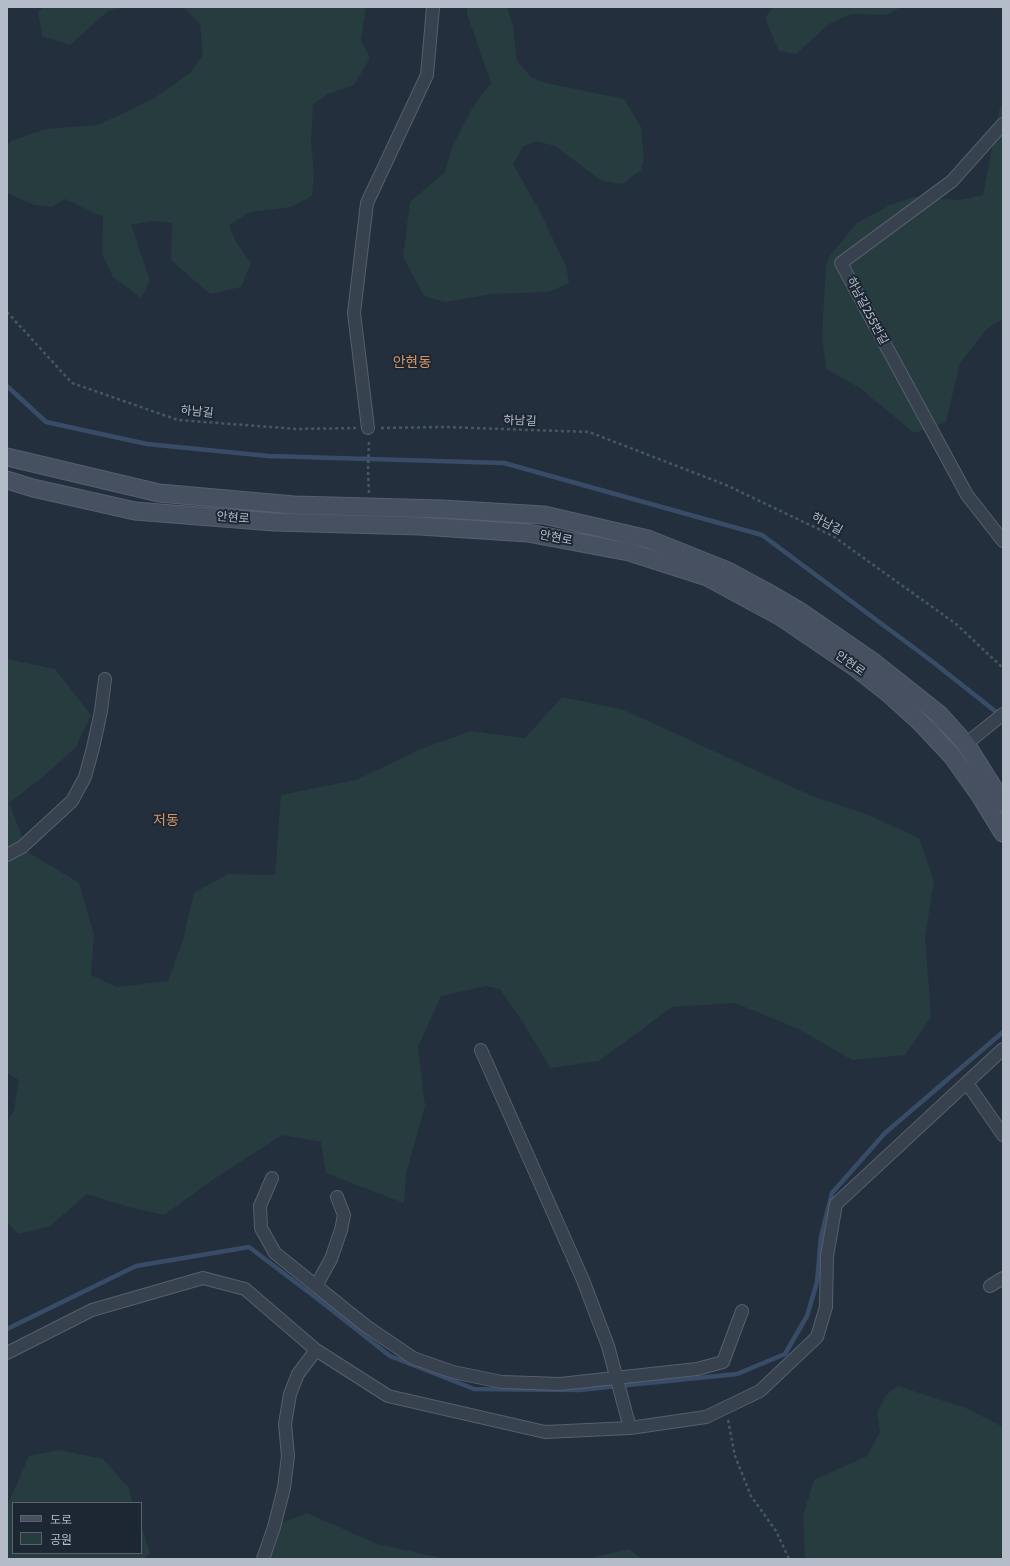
<!DOCTYPE html>
<meta charset="utf-8">
<style>
body{margin:0}
#map{position:relative;width:1010px;height:1566px;overflow:hidden;background:#242f3e;font-family:Cabin,"Noto Sans KR",sans-serif}
canvas{display:block}
.frame{position:absolute;inset:0;border:8px solid #b4bcc9;pointer-events:none}
.legend{position:absolute;left:12px;top:1502px;width:130px;height:52px;box-sizing:border-box;background:#1d2633;border:1px solid #59626f;margin:0;padding:5px 7px;list-style:none;font-size:12px;color:#b4bcc9}
.legend li{display:flex;align-items:center;gap:8px;height:20px}
.legend b{width:20px;border:1px solid #59626f}
</style>
<div id="map">
<canvas width="1010" height="1566"></canvas>
<div class="frame"></div>
<ul class="legend">
<li><b style="height:5px;background:#465061"></b>도로</li>
<li><b style="height:11px;background:#263c3f"></b>공원</li>
</ul>
</div>
<script>
const context = document.querySelector('canvas').getContext('2d');
context.lineJoin = 'round';
function paint(path, color) { context.fillStyle = color; context.fill(path, 'evenodd'); }
const toPath = rows => new Path2D(rows.map(r => 'M' + r).join(''));
function stroke(path, color, width, dash) { context.strokeStyle = color; context.lineWidth = width; context.lineCap = dash ? 'butt' : 'round'; context.setLineDash(dash || []); context.stroke(path); }
function write(font, color, halo, rows, align = 'center') {
  context.font = font + ' Cabin,"Noto Sans KR",sans-serif'; context.lineWidth = 4; context.setLineDash([]); context.textBaseline = 'middle'; context.strokeStyle = halo; context.fillStyle = color; for (const [text, x, y, turn = 0] of rows) {
    context.save(); context.translate(x, y); context.rotate((+turn || 0) * Math.PI / 180); context.textAlign = isNaN(turn) ? turn : align; if (halo) context.strokeText(text, 0, 0); context.fillText(text, 0, 0); context.restore();
  }
}
paint(toPath([
 [44,7,129,7,108,11,70,45,42,36,38,12],
 [183,7,366,7,361,40,370,58,354,85,328,94,313,104,311,142,314,172,312,196,291,207,250,212,229,225,236,242,251,263,241,287,210,294,171,260,172,223,152,221,131,225,150,280,141,298,113,277,102,254,103,217,65,199,52,207,34,205,7,193,7,146,11,141,46,129,98,125,153,99,190,73,203,55,200,24],
 [467,7,507,7,513,25,517,61,531,77,546,83,624,99,641,127,644,158,641,170,622,184,602,181,555,146,536,141,523,147,513,164,539,210,566,266,569,283,548,292,492,294,445,302,424,296,403,257,410,202,445,172,452,147,473,107,491,83,467,14],
 [773,7,901,7,886,15,851,14,829,24,796,54,779,51,765,18],
 [1003,103,1003,319,987,329,960,363,946,422,914,433,860,388,826,369,822,336,826,267,829,257,857,223,890,205,913,197,959,200,983,195,1000,107],
 [7,659,55,669,91,715,76,747,44,776,9,803,28,852,79,883,94,934,91,975,117,987,168,981,182,943,194,893,228,874,275,875,281,795,356,780,421,749,471,731,525,738,562,697,624,710,812,796,866,814,919,838,934,881,925,936,931,1017,905,1055,852,1060,799,1029,735,1003,672,1007,599,1061,550,1068,526,1027,500,989,486,986,441,996,418,1047,425,1106,406,1174,404,1203,326,1173,321,1142,282,1135,217,1177,164,1215,129,1207,87,1194,50,1226,18,1234,7,1222,7,1122,14,1110,19,1080,7,1073],
 [898,1386,968,1409,1003,1427,1003,1559,805,1559,803,1516,814,1480,867,1456,880,1432,877,1413,886,1395],
 [58,1450,103,1459,128,1487,133,1503,13,1503,13,1553,141,1553,141,1526,150,1553,144,1559,7,1559,7,1506,29,1456],
 [307,1513,377,1544,446,1559,270,1559,276,1525],
 [629,1549,642,1559,588,1559,599,1556]
]), '#263c3f');
stroke(toPath([
 [7,386,46,422,147,444,268,456,504,463,762,535,933,662,1000,715],
 [7,1329,136,1266,249,1247,319,1300,390,1356,474,1389,579,1390,737,1374,785,1354,807,1316,817,1282,821,1237,832,1193,885,1133,1003,1032]
]), '#394c67', 4.5);
const street = toPath([
 [1003,124,952,181,841,263,967,495,1003,541],
 [368,428,354,313,367,203,427,75,433,7],
 [966,744,1003,714],
 [7,855,22,847,72,801,85,777,93,748,101,711,105,679],
 [481,1050,583,1280,608,1346,630,1428],
 [967,1083,1003,1135],
 [272,1178,260,1206,261,1228,275,1253,366,1326,413,1358,453,1372,502,1382,560,1384,697,1369,723,1362,742,1311],
 [316,1286,331,1259,341,1230,344,1215,337,1197],
 [990,1286,1003,1278],
 [7,1353,92,1310,203,1278,245,1289,316,1350,388,1396,545,1432,630,1428,706,1417,760,1391,817,1337,826,1307,827,1256,836,1204,1003,1049],
 [263,1559,274,1527,284,1488,288,1456,285,1424,290,1394,298,1374,316,1350]
]);
const secondary = toPath([
 [7,457,159,493,294,505,442,509,544,515,648,539,728,571,765,591,801,612,872,661,940,715,966,744,1003,803],
 [7,480,33,488,135,511,274,522,420,526,528,533,629,552,707,577,781,617,856,668,888,693,920,722,952,756,979,794,1003,833]
]);
stroke(street, '#565f6c', 14);
stroke(secondary, '#565f6c', 19);
stroke(toPath([
 [7,312,72,383,178,420,297,429,356,428],
 [381,428,445,427,589,432,726,485,833,536,956,624,1003,668],
 [369,493,368,471,369,440],
 [728,1420,735,1456,751,1496,776,1531,789,1559]
]), '#44595c', 2.5, [3, 3]);
stroke(street, '#38414e', 12);
stroke(secondary, '#465061', 17);
write('12px', '#b4bcc9', '#1d2633', [
 ["하남길255번길",867,311,62],
 ["하남길",197,412,5],
 ["하남길",520,421,2],
 ["안현로",233,518,4],
 ["하남길",827,524,28],
 ["안현로",556,538,11],
 ["안현로",850,664,36]
]);
write('14px', '#d59563', '#1d2633', [
 ["안현동",412,363],
 ["저동",166,821]
]);
</script>
